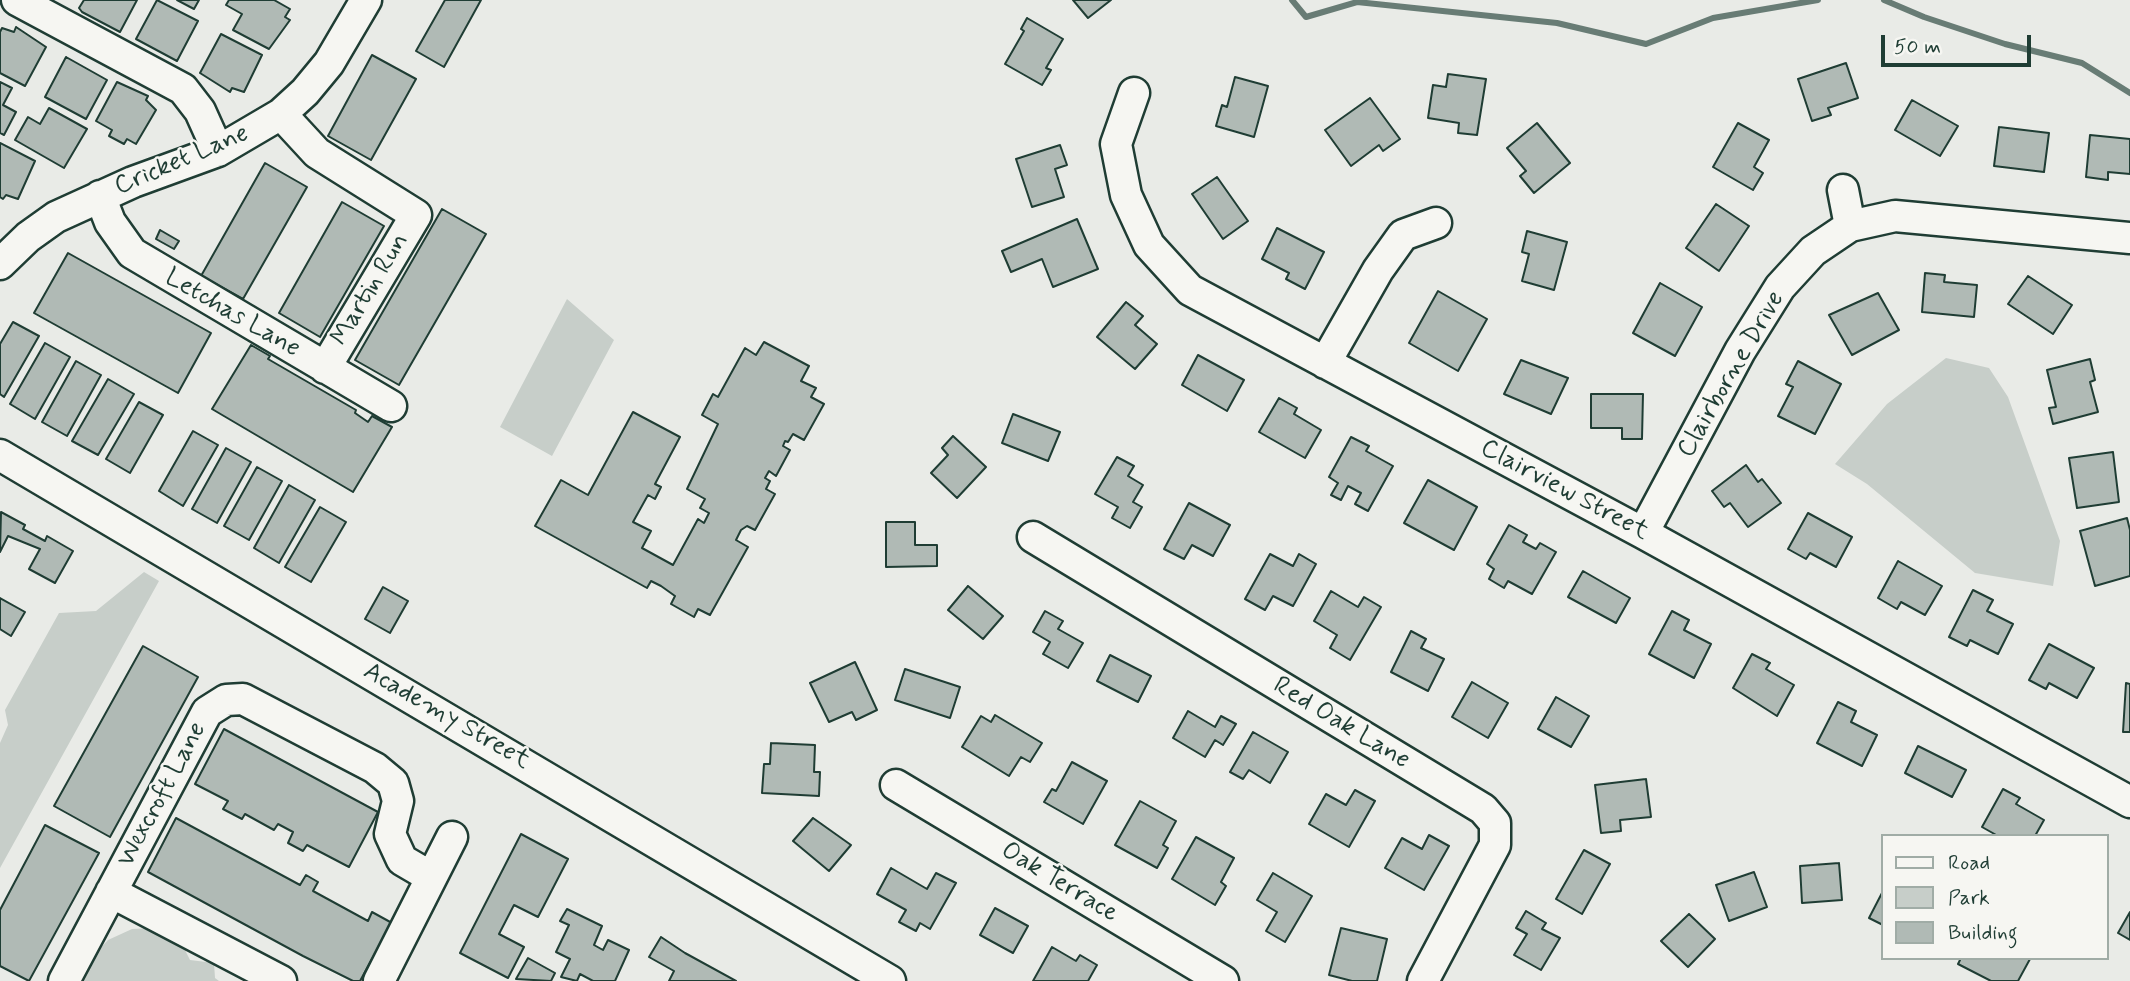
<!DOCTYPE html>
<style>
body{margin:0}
#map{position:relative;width:2130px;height:981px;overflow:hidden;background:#e9ebe7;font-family:Mynerve,sans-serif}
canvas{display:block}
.legend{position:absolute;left:1881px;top:834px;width:228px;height:126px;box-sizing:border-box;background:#f6f6f2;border:2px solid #a0aca6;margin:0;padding:9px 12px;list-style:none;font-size:21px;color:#1f3d34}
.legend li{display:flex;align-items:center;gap:14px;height:35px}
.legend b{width:35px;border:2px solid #a0aca6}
.scale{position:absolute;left:1881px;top:35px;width:150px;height:32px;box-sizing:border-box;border:4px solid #1f3d34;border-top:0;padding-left:9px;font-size:21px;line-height:24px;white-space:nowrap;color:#1f3d34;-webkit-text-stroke:5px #f6f6f2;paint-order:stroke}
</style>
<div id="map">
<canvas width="2130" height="981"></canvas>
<ul class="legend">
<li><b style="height:9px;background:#f6f6f2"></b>Road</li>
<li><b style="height:19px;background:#c7cec9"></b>Park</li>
<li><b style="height:19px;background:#b0bab5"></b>Building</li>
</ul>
<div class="scale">50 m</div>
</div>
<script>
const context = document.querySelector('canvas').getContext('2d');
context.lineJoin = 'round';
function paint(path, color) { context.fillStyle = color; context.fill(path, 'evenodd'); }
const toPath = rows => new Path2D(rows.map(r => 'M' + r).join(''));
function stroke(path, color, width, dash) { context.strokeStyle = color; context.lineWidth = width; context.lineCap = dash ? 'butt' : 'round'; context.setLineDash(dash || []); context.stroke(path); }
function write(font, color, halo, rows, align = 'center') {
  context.font = font + ' Mynerve,sans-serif'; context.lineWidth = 5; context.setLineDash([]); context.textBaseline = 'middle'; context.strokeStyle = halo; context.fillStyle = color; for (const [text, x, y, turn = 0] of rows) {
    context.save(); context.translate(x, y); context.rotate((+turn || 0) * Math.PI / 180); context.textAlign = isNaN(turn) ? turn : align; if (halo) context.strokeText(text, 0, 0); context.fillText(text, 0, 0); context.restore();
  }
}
paint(toPath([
 [567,299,614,340,552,456,500,427],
 [1946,358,1989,368,2008,397,2060,541,2053,586,1975,573,1867,484,1835,464,1887,404],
 [144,572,159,581,0,868,0,743,8,725,5,710,59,613,96,611],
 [153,928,182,944,190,960,214,963,215,978,219,981,80,981,94,955,108,940,132,929]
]), '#c7cec9');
stroke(toPath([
 [1292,0,1306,17,1357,2,1557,23,1646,44,1713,18,1818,0],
 [1884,0,1924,17,2005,44,2082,63,2130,93]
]), '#687c75', 6);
const building = toPath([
 [84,0,137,0,120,32,82,12,79,8,84,0],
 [157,0,198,21,177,61,136,39,157,0],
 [177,0,199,0,194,9,177,0],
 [229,0,274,0,290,9,285,17,290,20,269,49,233,30,242,14,226,5,229,0],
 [445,0,481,0,444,67,416,51,445,0],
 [1073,0,1111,0,1088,18,1073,0],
 [1027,18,1063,39,1046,68,1051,70,1042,85,1005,64,1024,31,1021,29,1027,18],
 [16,27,46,47,25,86,0,73,0,32,2,28,14,32,16,27],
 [221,34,262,55,244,92,232,88,230,92,200,73,221,34],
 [372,55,416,79,371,160,328,136,372,55],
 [66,57,107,80,86,119,45,97,66,57],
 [1846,63,1858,98,1828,108,1831,115,1812,121,1798,79,1846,63],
 [1448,74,1486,79,1477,135,1458,133,1459,123,1428,118,1433,85,1446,87,1448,74],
 [1235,77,1268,86,1254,137,1216,126,1222,105,1227,107,1235,77],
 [0,82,12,88,3,105,16,112,4,135,0,133,0,82],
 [117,82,148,96,146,100,156,110,136,144,127,139,124,144,109,136,112,130,96,121,117,82],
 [1370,98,1400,139,1383,151,1379,145,1351,166,1325,130,1370,98],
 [1912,100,1958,126,1940,156,1895,130,1912,100],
 [49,108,87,129,64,168,15,140,28,117,40,124,49,108],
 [1537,123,1570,163,1534,193,1520,176,1526,171,1507,148,1537,123],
 [1738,123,1769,140,1754,167,1763,173,1753,190,1713,167,1738,123],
 [1999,127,2049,133,2044,172,1994,166,1999,127],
 [2090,135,2130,139,2130,174,2108,172,2108,180,2086,177,2090,135],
 [0,143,35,161,18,199,6,195,3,199,0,197,0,143],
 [1060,145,1067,165,1055,169,1064,197,1032,207,1016,159,1060,145],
 [265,163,307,187,243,299,201,276,265,163],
 [1217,177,1248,221,1223,239,1192,194,1217,177],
 [342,202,384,226,320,337,279,313,342,202],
 [1716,204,1749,226,1719,271,1686,248,1716,204],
 [442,209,486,234,399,385,355,360,442,209],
 [1077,219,1098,269,1053,287,1042,259,1011,272,1002,251,1077,219],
 [1277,228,1324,252,1305,289,1286,279,1289,273,1262,259,1277,228],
 [160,230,179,241,174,249,156,239,160,230],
 [1527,231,1567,242,1554,290,1522,281,1529,254,1522,252,1527,231],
 [68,253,211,333,178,393,34,313,68,253],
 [1925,273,1945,275,1944,282,1977,285,1974,317,1922,312,1925,273],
 [2028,276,2072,305,2053,334,2008,304,2028,276],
 [1660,283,1702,307,1675,356,1633,333,1660,283],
 [1438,291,1487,319,1458,371,1409,343,1438,291],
 [1878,293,1899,330,1852,355,1829,315,1878,293],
 [1126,302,1143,316,1135,325,1157,344,1135,369,1097,337,1126,302],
 [13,322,39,336,4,397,0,394,0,344,13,322],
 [764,342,809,366,801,381,816,388,811,397,824,404,804,440,793,434,788,442,785,441,783,446,790,450,776,476,769,471,765,478,770,481,766,489,775,494,755,530,747,526,741,530,736,540,748,547,710,615,698,609,694,617,671,604,675,596,661,586,651,581,647,588,535,526,561,480,588,495,633,412,680,437,655,484,661,487,655,499,648,495,633,522,651,531,642,548,673,565,698,519,704,523,709,513,700,508,705,499,687,489,718,424,702,415,713,394,718,397,745,348,756,355,764,342],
 [45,343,70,357,35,419,10,404,45,343],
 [251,345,270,356,268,359,356,410,355,413,368,422,372,416,392,427,353,492,212,409,251,345],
 [1198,355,1244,380,1227,411,1182,385,1198,355],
 [2090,359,2095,380,2090,382,2098,412,2053,424,2049,408,2056,407,2047,370,2090,359],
 [1521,360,1568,378,1551,414,1504,394,1521,360],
 [76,361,101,375,67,436,42,422,76,361],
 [1798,361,1841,384,1815,434,1778,416,1793,387,1786,384,1798,361],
 [108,379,134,394,98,455,72,441,108,379],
 [1591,394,1643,394,1642,439,1622,439,1622,428,1591,428,1591,394],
 [1279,398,1297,408,1294,414,1321,430,1305,458,1259,432,1279,398],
 [139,402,163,415,130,473,106,459,139,402],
 [1013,414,1060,432,1048,461,1002,443,1013,414],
 [193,431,218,445,183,506,159,491,193,431],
 [953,436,986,467,957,498,931,473,948,455,942,448,953,436],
 [1351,437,1369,446,1366,451,1393,466,1368,511,1355,504,1361,493,1348,486,1341,500,1331,495,1338,483,1329,477,1351,437],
 [226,448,251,462,217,523,192,509,226,448],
 [2113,452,2119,502,2077,508,2069,458,2113,452],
 [1117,457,1134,466,1128,476,1143,485,1133,502,1142,507,1130,528,1112,518,1118,507,1095,494,1117,457],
 [1746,465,1758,482,1762,479,1781,503,1748,527,1730,503,1724,507,1712,491,1746,465],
 [257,467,282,481,249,540,224,526,257,467],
 [1428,480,1477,507,1454,550,1404,523,1428,480],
 [289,485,315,500,279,563,254,548,289,485],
 [1189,503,1230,525,1213,556,1192,545,1184,559,1164,549,1189,503],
 [320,507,346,522,311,582,285,567,320,507],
 [1,512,25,525,23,529,45,541,47,536,73,551,55,583,29,569,40,549,8,536,0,552,1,512],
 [1808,513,1852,537,1836,567,1810,553,1806,559,1788,549,1808,513],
 [2127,518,2130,530,2130,576,2095,586,2080,531,2127,518],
 [886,522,915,522,915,545,937,545,937,566,886,567,886,522],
 [1509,525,1527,535,1523,542,1536,549,1540,543,1556,552,1532,594,1508,581,1504,588,1489,579,1494,569,1487,564,1509,525],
 [1270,554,1293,566,1299,554,1316,564,1293,606,1273,596,1265,610,1245,599,1270,554],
 [1898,561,1942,586,1925,615,1901,602,1897,609,1878,598,1898,561],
 [1583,571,1630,598,1616,623,1568,597,1583,571],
 [968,586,1003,616,983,639,948,610,968,586],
 [383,587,408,601,390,633,365,619,383,587],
 [1973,590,1993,600,1987,611,2013,624,1998,654,1970,640,1967,646,1949,637,1973,590],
 [1331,591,1358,607,1364,597,1381,607,1350,660,1330,648,1337,635,1314,621,1331,591],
 [0,598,25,612,11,636,0,629,0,598],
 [1045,611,1063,621,1058,629,1083,643,1068,668,1043,654,1050,642,1033,632,1045,611],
 [1672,611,1689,620,1684,630,1711,644,1694,678,1649,654,1672,611],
 [1411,631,1426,639,1421,648,1444,659,1428,691,1391,672,1411,631],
 [2049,644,2094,668,2077,698,2049,683,2046,689,2029,680,2049,644],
 [143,646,198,677,110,837,54,806,143,646],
 [1752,654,1770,663,1766,669,1794,685,1777,716,1733,688,1752,654],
 [1110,655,1151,676,1138,702,1097,681,1110,655],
 [855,662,877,710,856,720,852,712,829,722,810,683,855,662],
 [905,669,960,687,950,718,895,700,905,669],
 [1472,682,1508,703,1488,738,1452,717,1472,682],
 [2126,683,2130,684,2130,732,2123,732,2126,683],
 [1556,697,1589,716,1571,747,1538,729,1556,697],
 [1838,702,1856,711,1851,722,1877,735,1862,766,1817,743,1838,702],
 [1188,711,1215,727,1221,716,1236,724,1223,745,1215,740,1205,757,1173,738,1188,711],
 [995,715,1042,743,1030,762,1021,757,1009,776,962,747,981,716,991,722,995,715],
 [224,729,378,812,349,867,307,845,303,851,288,843,293,832,278,824,274,830,245,814,242,819,223,809,228,801,195,784,224,729],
 [1253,732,1288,752,1270,783,1249,770,1243,779,1230,772,1253,732],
 [771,743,815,745,814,772,820,772,819,796,762,793,764,764,770,764,771,743],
 [1918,746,1966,770,1952,797,1905,773,1918,746],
 [1072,762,1107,781,1083,824,1044,802,1052,789,1056,791,1072,762],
 [1646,779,1651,817,1620,820,1621,831,1601,833,1595,785,1646,779],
 [2003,789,2020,798,2016,804,2044,820,2035,836,1998,836,1982,827,2003,789],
 [1355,790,1375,801,1349,847,1309,824,1326,794,1346,805,1355,790],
 [1140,801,1176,821,1163,845,1168,848,1157,868,1115,845,1140,801],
 [176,818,300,885,306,875,318,882,313,891,368,921,372,912,392,923,360,981,353,981,303,956,148,872,176,818],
 [813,818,851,845,829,871,793,841,813,818],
 [45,825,99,853,29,981,0,966,0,910,45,825],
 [521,834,568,859,538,917,514,905,499,934,524,947,508,978,460,953,521,834],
 [1429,835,1449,846,1424,890,1385,868,1402,838,1422,849,1429,835],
 [1196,837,1234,858,1221,882,1226,886,1215,905,1172,879,1196,837],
 [1584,850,1610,864,1582,914,1556,899,1584,850],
 [1839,863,1842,900,1802,903,1800,866,1839,863],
 [891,868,927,889,936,873,956,883,930,929,920,923,916,931,899,922,906,910,877,894,891,868],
 [1754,872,1767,907,1729,921,1716,885,1754,872],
 [1273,873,1312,896,1285,942,1266,931,1277,912,1257,900,1273,873],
 [1883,891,1883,925,1869,918,1883,891],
 [995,908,1028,926,1013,953,980,935,995,908],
 [567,909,602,926,594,945,603,950,608,940,629,950,615,981,593,981,580,974,577,981,561,977,570,959,556,952,569,925,560,921,567,909],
 [1526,911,1546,923,1542,929,1560,938,1541,970,1514,955,1527,934,1516,928,1526,911],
 [2130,912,2130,940,2118,933,2130,912],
 [1689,914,1715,939,1688,967,1661,941,1689,914],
 [1341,928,1387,939,1377,981,1352,981,1329,975,1341,928],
 [661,937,685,953,736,981,669,981,674,971,649,957,661,937],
 [1052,947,1076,961,1080,955,1097,965,1088,981,1033,981,1052,947],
 [528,958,555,973,551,981,516,979,528,958],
 [1961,958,2029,958,2030,959,2018,981,1991,981,1958,964,1961,958]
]);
paint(building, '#b0bab5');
stroke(building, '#1f3d34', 2);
const minor = toPath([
 [17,0,183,89,200,111,218,151],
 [1134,93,1116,144,1126,195,1149,245,1190,290,1643,533,2130,802],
 [281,114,317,153,416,215,325,368],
 [1843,190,1850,226],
 [100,196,110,222,132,253,391,406],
 [0,264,28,237,56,217,133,182,218,151,281,114,305,92,329,63,366,0],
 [1325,363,1378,270,1403,235,1436,223],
 [0,455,890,981],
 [1643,533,1740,351,1780,287,1813,251,1850,226,1895,216,2130,238],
 [1033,537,1483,809,1495,823,1495,845,1423,981],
 [896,785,1223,981],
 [111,892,281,981],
 [64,981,207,712,226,700,243,699,375,768,393,783,398,801,390,834,402,860,431,877],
 [379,981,452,837]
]);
stroke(minor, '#1f3d34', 35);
stroke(minor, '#f6f6f2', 30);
write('26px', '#1f3d34', '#f6f6f2', [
 ["Cricket Lane",182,161,-23],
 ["Martin Run",371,290,-59],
 ["Letchas Lane",232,314,30],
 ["Clairborne Drive",1732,375,-60],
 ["Clairview Street",1564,491,28],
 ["Academy Street",446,717,30],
 ["Red Oak Lane",1341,724,31],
 ["Wexcroft Lane",163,795,-62],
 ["Oak Terrace",1059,883,31]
]);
</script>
